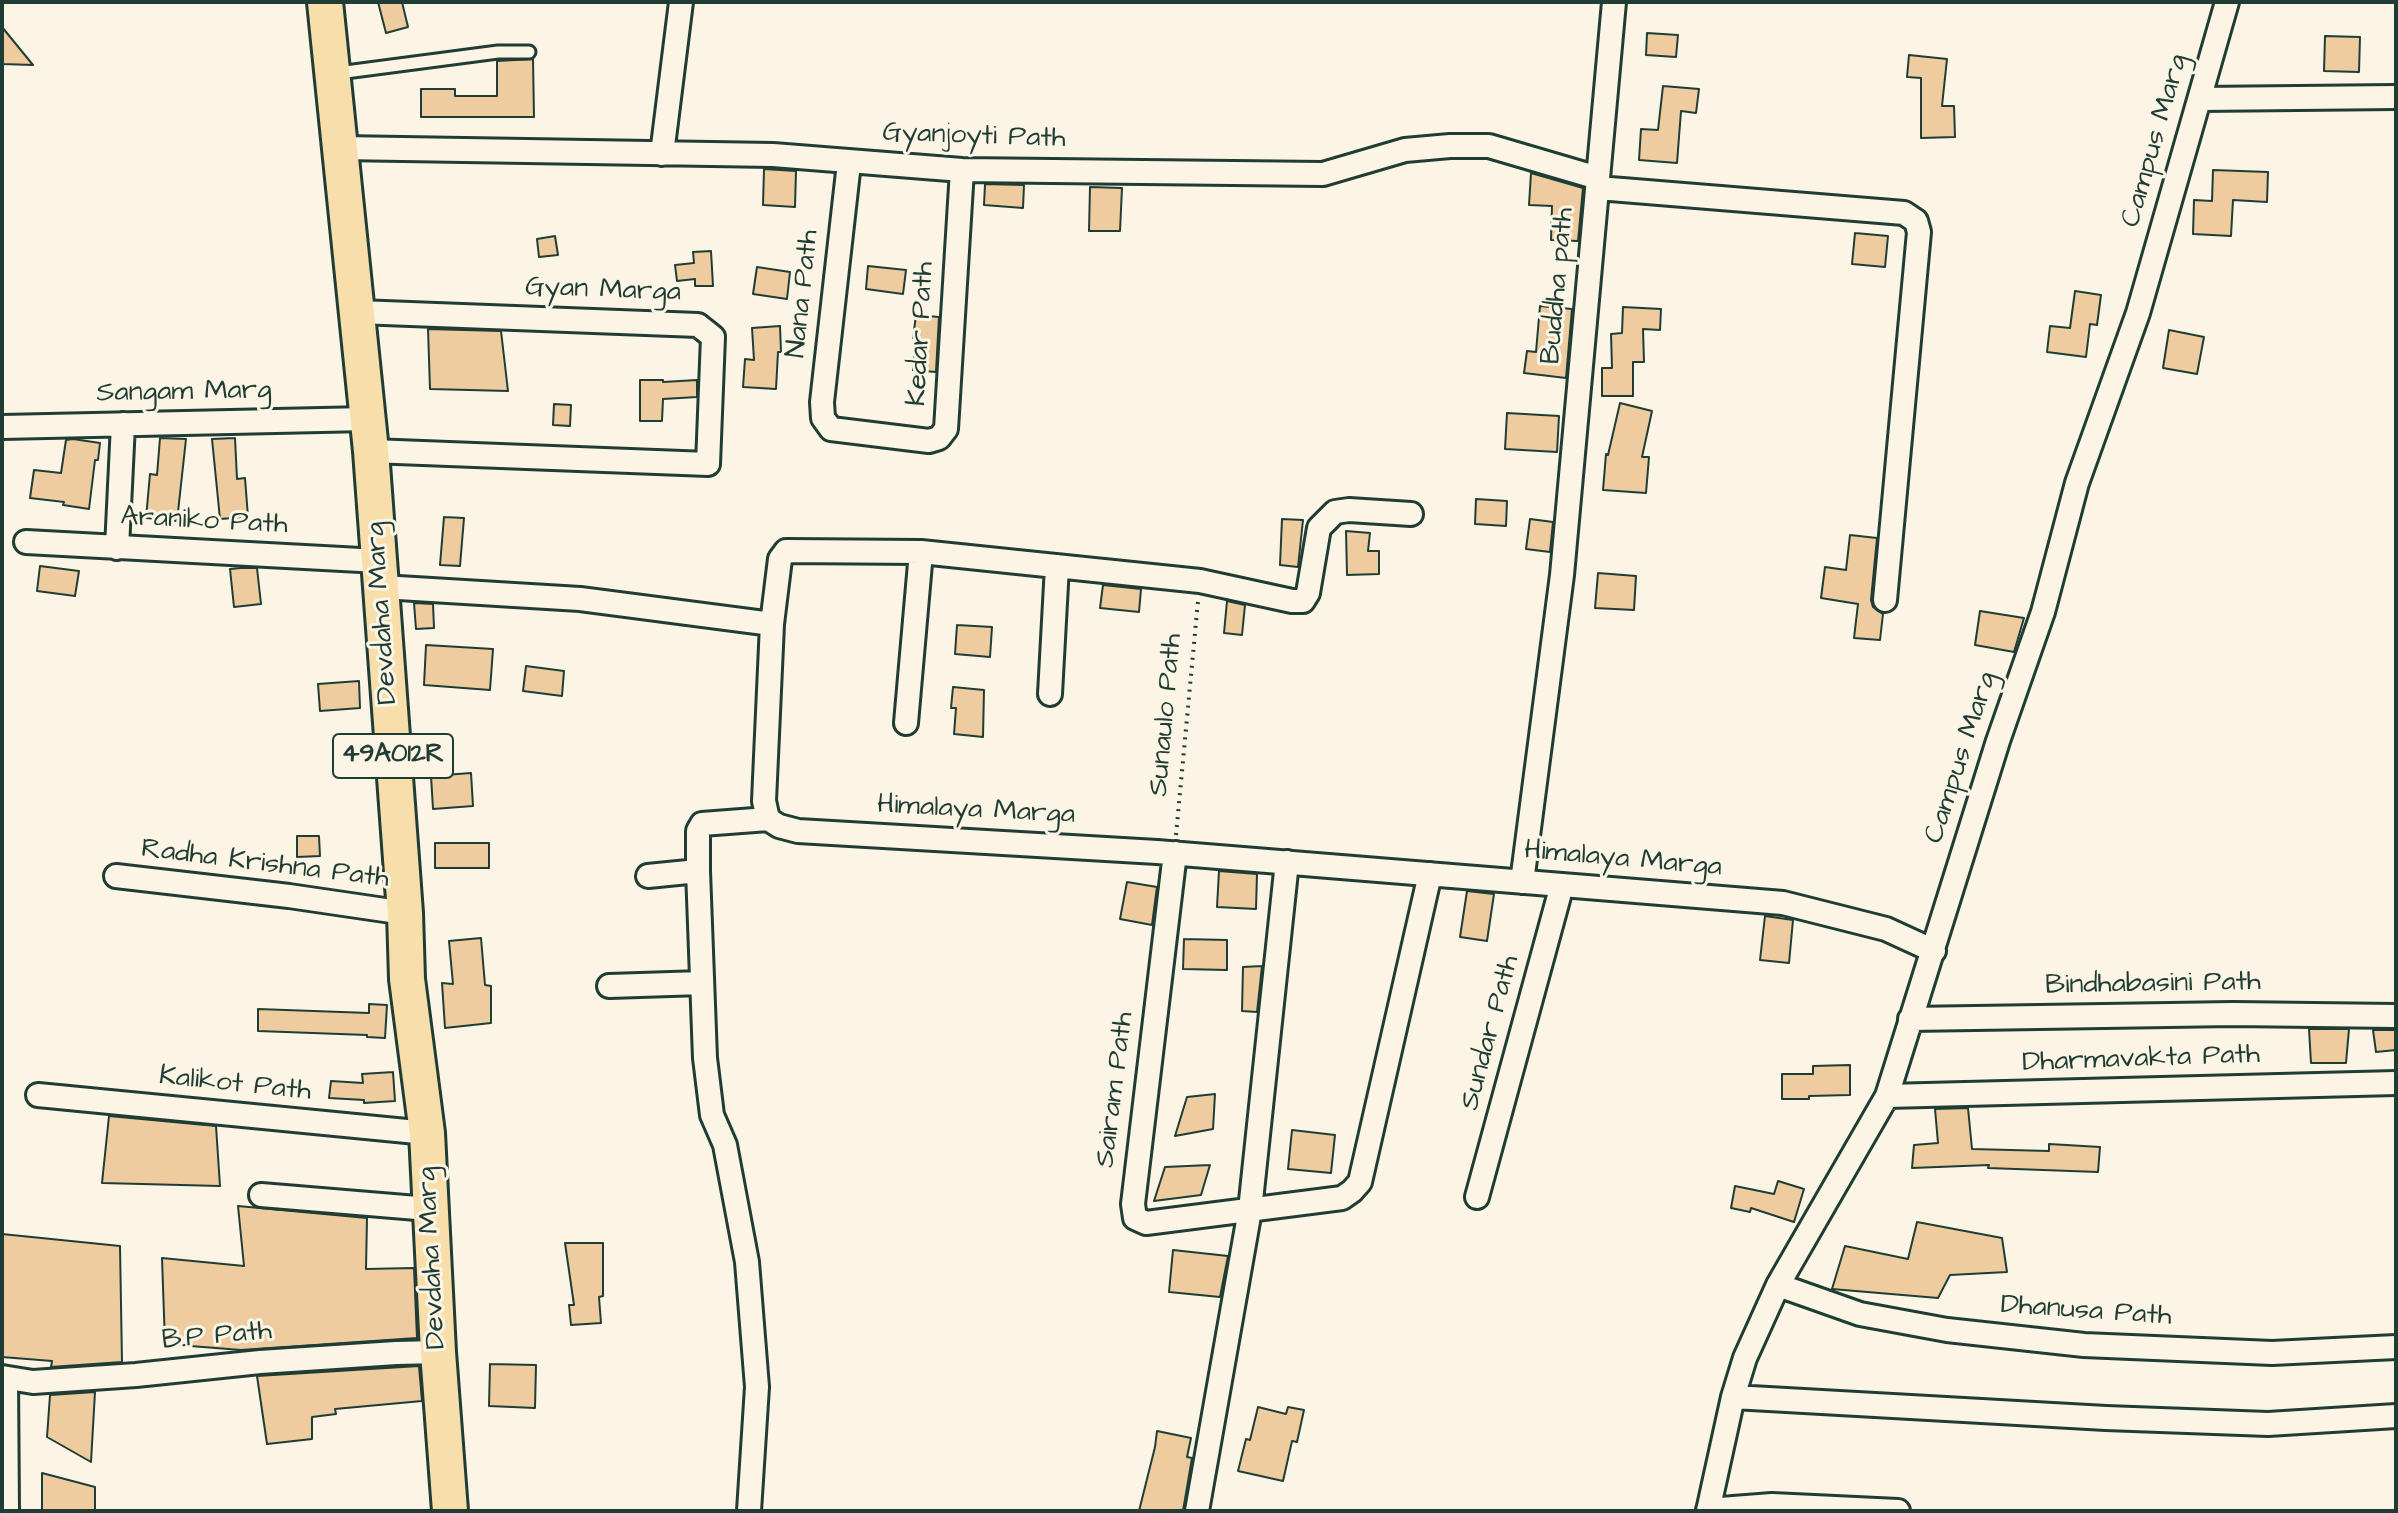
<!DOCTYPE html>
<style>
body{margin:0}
#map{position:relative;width:2398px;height:1513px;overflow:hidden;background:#fcf5e5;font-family:"Architects Daughter",sans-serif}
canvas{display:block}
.frame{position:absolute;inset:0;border:4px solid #1f3d34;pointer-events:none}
</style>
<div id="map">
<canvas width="2398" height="1513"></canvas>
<div class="frame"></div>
</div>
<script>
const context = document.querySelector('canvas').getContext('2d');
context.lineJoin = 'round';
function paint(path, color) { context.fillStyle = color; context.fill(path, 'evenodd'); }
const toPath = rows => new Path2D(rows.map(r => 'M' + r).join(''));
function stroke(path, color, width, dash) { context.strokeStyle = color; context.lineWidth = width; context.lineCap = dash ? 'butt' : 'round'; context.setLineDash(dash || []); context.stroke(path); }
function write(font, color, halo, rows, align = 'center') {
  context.font = font + ' "Architects Daughter",sans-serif'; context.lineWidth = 6; context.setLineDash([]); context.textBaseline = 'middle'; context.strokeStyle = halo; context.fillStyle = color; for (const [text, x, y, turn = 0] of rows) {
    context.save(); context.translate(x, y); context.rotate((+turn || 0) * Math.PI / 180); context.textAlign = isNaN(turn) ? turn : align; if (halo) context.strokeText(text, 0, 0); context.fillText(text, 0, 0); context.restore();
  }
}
const building = toPath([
 [378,2,402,2,408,27,386,33,378,2],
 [2,27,33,65,2,64,2,27],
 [1647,33,1678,35,1676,57,1646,55,1647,33],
 [2325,36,2360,37,2359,72,2324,71,2325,36],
 [1909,55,1947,59,1942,106,1954,106,1955,137,1921,138,1921,78,1907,77,1909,55],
 [533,59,534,117,421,117,421,89,455,89,455,96,497,96,497,61,533,59],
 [1663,86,1699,89,1696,113,1681,111,1677,163,1639,160,1641,129,1658,130,1663,86],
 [764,169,796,171,795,207,763,205,764,169],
 [2213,170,2268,172,2267,202,2233,200,2231,236,2193,234,2194,200,2212,201,2213,170],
 [1531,173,1583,188,1578,241,1551,240,1552,206,1529,205,1531,173],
 [985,184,1024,185,1023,208,984,205,985,184],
 [1090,187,1122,188,1120,231,1089,231,1090,187],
 [1855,233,1888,236,1885,267,1852,264,1855,233],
 [555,236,558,255,539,257,537,239,555,236],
 [711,251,713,286,695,286,695,279,677,281,675,265,694,263,693,252,711,251],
 [868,266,906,270,903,294,866,289,868,266],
 [757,267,790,272,787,299,753,294,757,267],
 [2075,291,2101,295,2097,325,2090,324,2086,357,2047,352,2050,326,2070,328,2075,291],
 [1540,306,1572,309,1566,378,1524,373,1527,351,1536,352,1540,306],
 [1623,307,1661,309,1660,330,1643,329,1644,362,1633,362,1633,396,1602,396,1602,368,1612,368,1611,334,1622,333,1623,307],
 [916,315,939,317,936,372,913,370,916,338,913,338,916,315],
 [780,326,781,352,778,352,776,389,743,387,745,359,754,360,752,328,780,326],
 [428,329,501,331,508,391,430,389,428,329],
 [2169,330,2204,337,2197,374,2163,368,2169,330],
 [640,380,663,380,663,382,697,380,697,397,663,399,662,421,640,421,640,380],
 [1620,403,1652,411,1642,457,1649,457,1646,493,1603,490,1606,454,1608,455,1620,403],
 [554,404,571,405,570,426,553,425,554,404],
 [1507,413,1559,416,1557,452,1505,449,1507,413],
 [160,438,186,439,177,521,146,518,150,474,157,475,160,438],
 [235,438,237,479,245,478,248,517,220,519,212,439,235,438],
 [73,439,100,443,98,460,95,460,89,509,63,505,64,502,30,498,34,470,61,473,66,440,73,439],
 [1476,499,1507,501,1506,526,1475,524,1476,499],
 [444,517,464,518,460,566,440,565,444,517],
 [1282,519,1303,520,1298,567,1280,565,1282,519],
 [1530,519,1553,522,1550,552,1526,549,1530,519],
 [1346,531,1370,533,1368,551,1379,551,1379,574,1347,575,1346,531],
 [1850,535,1877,538,1871,600,1873,607,1883,614,1880,640,1854,638,1858,604,1821,598,1825,567,1846,570,1850,535],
 [40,566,79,571,75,596,37,591,40,566],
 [241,568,257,568,261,604,234,607,230,569,241,568],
 [1598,573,1636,576,1634,610,1595,608,1598,573],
 [1103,585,1141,589,1139,612,1100,608,1103,585],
 [1227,601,1245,605,1242,635,1224,633,1227,601],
 [414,603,433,604,434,628,416,629,414,603],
 [1980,611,2024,618,2014,652,1975,645,1980,611],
 [957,625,992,627,990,657,955,654,957,625],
 [426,645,493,649,490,690,424,685,426,645],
 [526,666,564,671,562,696,523,691,526,666],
 [359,681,360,708,320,711,318,684,359,681],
 [953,687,984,690,983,737,954,734,956,708,951,708,953,687],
 [471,773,473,806,433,809,431,776,471,773],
 [297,836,319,836,320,856,297,857,297,836],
 [435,843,489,843,489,868,435,868,435,843],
 [1219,871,1257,874,1256,909,1217,907,1219,871],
 [1127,882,1157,887,1152,925,1120,919,1127,882],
 [1467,891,1494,894,1487,941,1460,937,1467,891],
 [1765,916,1793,920,1789,963,1760,960,1765,916],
 [481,938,485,985,491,986,491,1023,445,1028,442,983,453,984,449,941,481,938],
 [1184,939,1227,940,1227,970,1183,969,1184,939],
 [1262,966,1257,1012,1242,1011,1243,967,1262,966],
 [369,1004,387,1005,385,1038,367,1037,367,1035,258,1031,258,1009,369,1013,369,1004],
 [2309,1029,2349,1029,2346,1063,2311,1063,2309,1029],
 [2373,1030,2396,1030,2396,1050,2376,1052,2373,1030],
 [1850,1065,1850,1095,1809,1096,1809,1099,1782,1099,1782,1074,1813,1074,1813,1066,1850,1065],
 [393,1072,395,1101,364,1103,364,1100,329,1098,331,1081,363,1083,362,1074,393,1072],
 [1215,1094,1213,1129,1175,1136,1187,1097,1215,1094],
 [1968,1108,1972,1149,2049,1151,2049,1144,2100,1147,2098,1172,1988,1168,1989,1165,1912,1168,1914,1145,1938,1143,1935,1109,1968,1108],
 [109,1116,216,1126,220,1186,102,1183,109,1116],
 [1292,1130,1335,1135,1331,1173,1288,1169,1292,1130],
 [1210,1165,1201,1195,1154,1201,1165,1167,1210,1165],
 [1778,1181,1804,1189,1794,1222,1751,1208,1750,1212,1731,1208,1735,1186,1774,1194,1778,1181],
 [238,1206,367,1218,366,1269,414,1268,417,1338,241,1350,165,1344,162,1258,244,1266,238,1206],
 [1917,1222,2002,1238,2007,1272,1950,1275,1938,1298,1832,1289,1845,1246,1908,1259,1917,1222],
 [2,1234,120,1246,122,1362,51,1367,52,1361,2,1357,2,1234],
 [565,1243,603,1243,603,1296,599,1297,601,1323,571,1325,569,1305,574,1305,565,1243],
 [1173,1250,1228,1256,1220,1297,1169,1292,1173,1250],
 [490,1364,536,1365,535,1408,489,1406,490,1364],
 [419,1366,422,1401,335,1409,336,1414,312,1417,312,1439,267,1444,257,1376,419,1366],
 [95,1392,91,1462,47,1437,50,1395,95,1392],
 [1258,1407,1286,1414,1288,1407,1304,1410,1297,1442,1292,1441,1283,1481,1238,1471,1246,1439,1250,1440,1258,1407],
 [1157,1431,1191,1438,1187,1457,1192,1458,1183,1511,1139,1511,1155,1447,1157,1431],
 [42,1473,95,1487,95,1511,42,1511,42,1473]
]);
paint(building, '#eecc9f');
stroke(building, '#1f3d34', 2);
const lane = toPath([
 [338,73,498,52,529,52]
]);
const street = toPath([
 [2200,99,2396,97],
 [341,148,773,155,962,170,1323,174,1405,150,1450,146,1489,146,1598,178],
 [662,154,681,2],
 [849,163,822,402,823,418,831,429,929,441,939,438,946,429,962,170],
 [1598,188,1904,213,1916,221,1919,232,1885,600],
 [358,312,698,325,713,337,708,464,371,451],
 [2,427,367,419],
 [26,542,379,561],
 [117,548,123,424],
 [382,587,580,599,772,624,780,559,786,551,921,552,1200,581,1292,601,1303,601,1308,593,1319,528,1335,512,1349,510,1411,514],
 [1050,694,1057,566],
 [906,723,921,552],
 [768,819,764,801,772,624],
 [1175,853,1133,1204,1135,1218,1146,1223,1342,1198,1352,1191,1360,1182,1430,874],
 [116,876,289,896,405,913],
 [648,876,698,871],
 [1522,882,1562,575,1614,2],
 [609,986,702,983],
 [1910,1019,2233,1014,2396,1016],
 [38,1095,427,1133],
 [1887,1096,2396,1083],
 [261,1195,429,1209],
 [1477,1197,1562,885],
 [1778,1285,1860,1314,1947,1330,2084,1345,2272,1353,2396,1347],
 [2,1377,33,1382,136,1375,260,1362,396,1353,438,1352],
 [6,1378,7,1511],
 [1733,1397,2106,1418,2268,1424,2396,1416],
 [1708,1510,1772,1505,1898,1511],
 [749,1511,757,1387,747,1262,725,1145,712,1115,705,1058,698,871,698,831,702,824,768,819,779,826,798,831,1157,852,1783,903,1886,929,1934,951],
 [1197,1511,1250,1210,1287,862],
 [1708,1511,1733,1397,1745,1358,1778,1285,1887,1096,1998,741,2043,612,2077,483,2138,313,2227,2]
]);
const primary = toPath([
 [325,2,371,451,405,913,407,979,427,1133,438,1352,450,1511]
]);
stroke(lane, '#1f3d34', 17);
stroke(street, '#1f3d34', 28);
stroke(primary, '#1f3d34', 40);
stroke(toPath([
 [1176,835,1198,601]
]), '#1f3d34', 4, [2, 6]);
stroke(lane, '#fcf5e5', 11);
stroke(street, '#fcf5e5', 22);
stroke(primary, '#f8deab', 34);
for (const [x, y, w] of [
 [393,756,120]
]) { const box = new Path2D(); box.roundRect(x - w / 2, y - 22, w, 44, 6); context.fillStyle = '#fcf5e5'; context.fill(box); stroke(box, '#1f3d34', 2); }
write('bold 26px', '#1f3d34', null, [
 ["49A012R",393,756]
]);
write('28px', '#1f3d34', '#fcf5e5', [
 ["Gyanjoyti Path",974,137,2],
 ["Campus Marg",2156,141,-74],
 ["Buddha path",1559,286,-85],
 ["Gyan Marga",603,291,2],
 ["Nana Path",804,294,-84],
 ["Kedar Path",922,334,-87],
 ["Sangam Marg",184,393,-1],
 ["Araniko Path",204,522,3],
 ["Devdaha Marg",383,613,-94],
 ["Sunaulo Path",1167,715,-85],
 ["Campus Marg",1962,758,-72],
 ["Himalaya Marga",976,811,3],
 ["Himalaya Marga",1623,860,5],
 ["Radha Krishna Path",265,865,7],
 ["Bindhabasini Path",2153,985,-1],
 ["Sundar Path",1491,1033,-75],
 ["Dharmavakta Path",2141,1060,-2],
 ["Kalikot Path",235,1085,6],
 ["Sairam Path",1116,1090,-83],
 ["Devdaha Marg",433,1258,-93],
 ["Dhanusa Path",2086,1312,4],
 ["B.P Path",217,1337,-5]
]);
</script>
